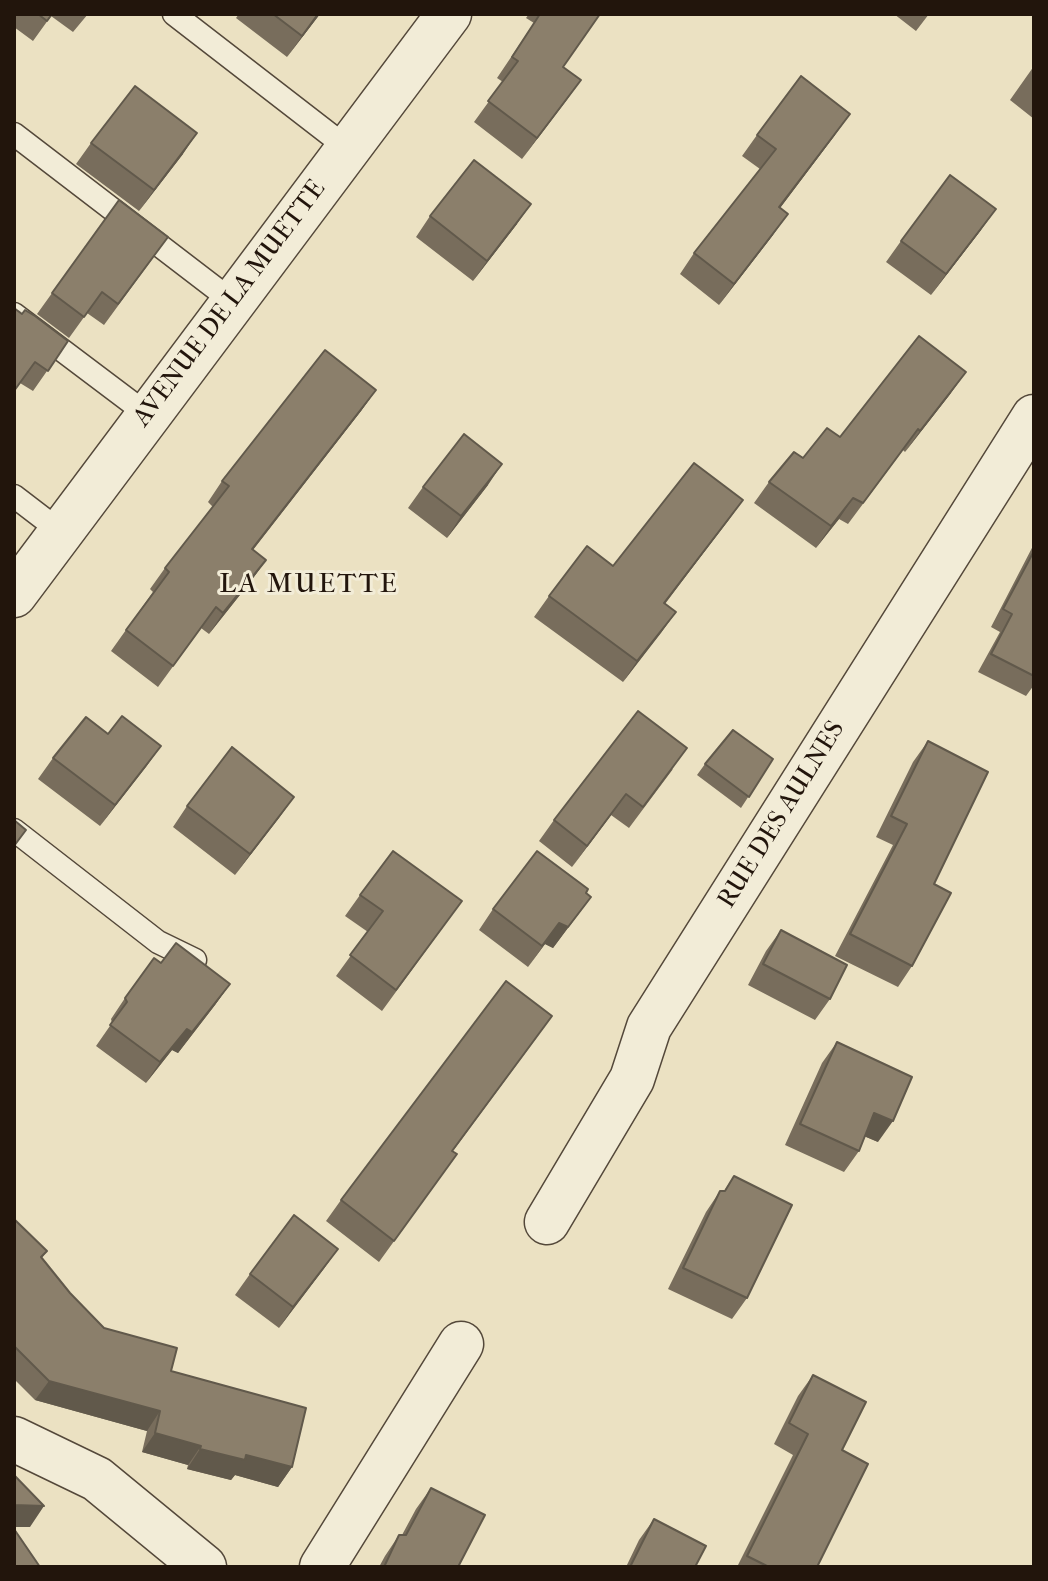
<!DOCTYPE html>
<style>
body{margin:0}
#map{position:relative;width:1048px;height:1581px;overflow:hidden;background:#ebe1c2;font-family:"IM FELL French Canon",serif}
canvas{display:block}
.frame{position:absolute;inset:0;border:16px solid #22150c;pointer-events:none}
</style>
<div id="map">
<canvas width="1048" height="1581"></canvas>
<div class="frame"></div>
</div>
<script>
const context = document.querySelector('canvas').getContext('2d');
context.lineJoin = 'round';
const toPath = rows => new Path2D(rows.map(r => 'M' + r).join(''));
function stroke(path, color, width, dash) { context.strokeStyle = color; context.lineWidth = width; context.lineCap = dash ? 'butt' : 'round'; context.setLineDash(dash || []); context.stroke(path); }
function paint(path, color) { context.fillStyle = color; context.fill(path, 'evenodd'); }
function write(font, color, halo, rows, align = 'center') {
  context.font = font + ' "IM FELL French Canon",serif'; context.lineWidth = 6; context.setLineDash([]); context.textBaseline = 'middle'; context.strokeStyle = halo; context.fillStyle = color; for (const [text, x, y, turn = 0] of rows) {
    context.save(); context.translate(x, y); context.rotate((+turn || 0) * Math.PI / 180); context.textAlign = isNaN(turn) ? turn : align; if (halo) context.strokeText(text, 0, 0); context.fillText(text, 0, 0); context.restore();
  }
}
const lane = toPath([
 [174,14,346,147],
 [14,134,232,301],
 [14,314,148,415],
 [14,496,61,532],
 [14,830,158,942,195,960]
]);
const street = toPath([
 [14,595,449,14],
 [547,1222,632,1079,649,1027,1034,417],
 [14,1439,97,1479,204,1567],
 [322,1567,461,1344]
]);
stroke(lane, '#54483a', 25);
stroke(street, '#54483a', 47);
stroke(lane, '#f2ecd7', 22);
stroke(street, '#f2ecd7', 44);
paint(toPath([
 [14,14,88,14,73,32,51,16,33,41,14,27],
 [239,14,320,14,287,57,236,18],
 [529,14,600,14,563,67,581,80,522,159,474,122,503,82,497,78,534,23,526,18],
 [894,14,929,14,916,31],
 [1034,66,1034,119,1010,100],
 [757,135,835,135,780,208,773,235,719,305,680,274,694,253,760,169,742,156],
 [91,143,183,154,139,211,76,164],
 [119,200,153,258,104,325,87,313,69,338,37,314],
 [430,216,517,224,473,281,416,237],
 [981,230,931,295,886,262,901,241],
 [22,314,68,341,33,391,20,383],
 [376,390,361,411,253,550,266,560,251,581,209,634,201,628,158,687,111,651,153,592,150,589,165,568,213,507,208,502,222,481],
 [951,393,905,452,903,450,848,524,839,519,816,548,754,503,769,482,803,458,840,437],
 [488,485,447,538,408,508,423,487],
 [743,500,665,604,676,612,623,682,534,617,549,596,613,566],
 [1034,544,1034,685,1026,696,978,672,1000,632,991,627],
 [108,734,161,746,100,826,38,779,53,758],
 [928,741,934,884,912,966,898,987,835,956,893,845,876,837,913,762],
 [773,759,741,808,697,775,705,764],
 [673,769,629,828,611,815,572,867,539,841,554,820],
 [294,797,235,875,173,827,187,806],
 [360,895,462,901,382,1011,336,976,368,932,345,916],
 [591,897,553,948,545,944,528,967,479,930,493,909],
 [781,930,830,999,815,1020,748,985,766,951],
 [161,963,230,984,215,1005,178,1053,172,1050,146,1083,96,1046,112,1023,111,1019,125,998],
 [537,1037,453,1151,457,1154,379,1262,326,1221,341,1200],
 [837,1042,878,1142,864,1136,859,1151,844,1172,785,1145,822,1063],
 [734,1176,747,1298,732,1319,668,1289,706,1212,720,1191,724,1191],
 [14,1219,47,1251,42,1258,70,1293,104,1328,171,1371,292,1467,278,1487,235,1475,231,1480,187,1469,188,1465,142,1452,147,1431,35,1400,14,1379],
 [338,1249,279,1328,235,1295,250,1274],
 [813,1375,842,1450,817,1567,737,1567,793,1455,774,1444,798,1396],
 [431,1488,458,1567,379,1567,385,1556,399,1535,402,1535,416,1509],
 [654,1519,695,1567,626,1567,639,1540]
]), '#786d5c');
paint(toPath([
 [318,14,320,14,287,57,302,36],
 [581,80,566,101,522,159,537,138],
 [850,114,835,135,765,228,779,207],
 [197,133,183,154,139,211,154,190],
 [531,204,517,224,473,281,487,261],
 [996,209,981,230,931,295,946,274],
 [788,214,773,235,719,305,734,284],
 [966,372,951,393,905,452,920,431],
 [376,390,361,411,237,570,252,549],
 [502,464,488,485,447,538,461,516],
 [853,498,839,519,816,548,831,526],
 [743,500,728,521,649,624,664,603],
 [266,560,251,581,209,634,223,613],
 [676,612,661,633,623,682,637,661],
 [161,746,146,767,100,826,115,805],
 [626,794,611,815,572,867,587,846],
 [294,797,279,818,235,875,250,854],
 [591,897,553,948,545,944,528,967,559,923],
 [230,984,215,1005,178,1053,172,1050,146,1083,160,1062,187,1029],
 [874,1113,893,1121,878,1142,859,1134],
 [338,1249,323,1270,279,1328,293,1307],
 [49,1381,160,1411,147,1431,35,1400],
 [155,1433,201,1446,188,1465,142,1452],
 [200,1449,246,1455,292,1467,278,1487,235,1475,231,1480,187,1469],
 [14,1505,44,1506,30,1527,14,1527]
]), '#61594b');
const building = toPath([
 [38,14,52,14,47,21,38,14],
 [273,14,318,14,302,36,273,14],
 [540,14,600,14,563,67,581,80,537,138,488,101,518,61,512,57,540,14],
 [801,76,850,114,779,207,788,214,734,284,694,253,776,149,757,135,801,76],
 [135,86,197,133,154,190,91,143,135,86],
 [474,160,531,204,487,261,430,216,474,160],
 [950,175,996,209,946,274,901,241,950,175],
 [119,200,168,237,118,304,102,292,84,317,52,293,119,200],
 [14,308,22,314,25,310,35,316,68,341,48,371,35,362,14,391,14,308],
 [919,336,966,372,920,431,918,429,863,503,853,498,831,526,769,482,794,452,803,458,827,428,840,437,919,336],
 [325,350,376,390,252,549,266,560,223,613,216,607,173,666,126,630,169,572,165,568,229,486,222,481,325,350],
 [464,434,502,464,461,516,423,487,464,434],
 [694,463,743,500,664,603,676,612,637,661,549,596,587,546,613,566,694,463],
 [1034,551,1034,676,991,654,1012,614,1003,609,1034,551],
 [638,711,687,748,643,807,626,794,587,846,554,820,638,711],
 [122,716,161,746,115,805,53,758,86,717,108,734,122,716],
 [733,730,773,759,749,797,705,764,733,730],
 [928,741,988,772,934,884,951,893,912,966,850,934,907,824,891,816,928,741],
 [232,747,294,797,250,854,187,806,232,747],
 [14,820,26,830,14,846,14,820],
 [393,851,462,901,396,990,350,955,383,911,360,895,393,851],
 [537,851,588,889,586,893,591,897,568,927,559,923,542,946,493,909,537,851],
 [781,930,847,965,830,999,763,964,781,930],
 [176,943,230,984,192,1032,187,1029,160,1062,110,1025,127,1002,125,998,154,958,161,963,176,943],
 [506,981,552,1016,452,1151,457,1154,394,1241,341,1200,506,981],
 [837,1042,912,1077,893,1121,874,1113,859,1151,800,1124,837,1042],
 [734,1176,792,1205,747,1298,683,1268,720,1191,725,1191,734,1176],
 [294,1215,338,1249,293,1307,250,1274,294,1215],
 [14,1219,47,1251,41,1257,70,1293,104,1328,177,1348,171,1371,306,1408,292,1467,246,1455,245,1460,200,1449,201,1446,155,1433,160,1411,49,1381,14,1346,14,1219],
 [813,1375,866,1402,842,1450,868,1464,817,1567,769,1567,747,1556,808,1434,789,1423,813,1375],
 [14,1475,44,1506,14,1505,14,1475],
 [431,1488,485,1515,458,1567,384,1567,399,1535,406,1535,431,1488],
 [654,1519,706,1546,695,1567,630,1567,654,1519],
 [14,1529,40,1567,14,1567,14,1529]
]);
paint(building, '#8b7f6b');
stroke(building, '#61594b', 2);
write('26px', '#22150c', '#f2ecd7', [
 ["AVENUE DE LA MUETTE",230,304,-53],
 ["RUE DES AULNES",782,815,-58]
]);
context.letterSpacing = '2px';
write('28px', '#22150c', '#f2ecd7', [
 ["LA MUETTE",309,585]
]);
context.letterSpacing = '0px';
</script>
